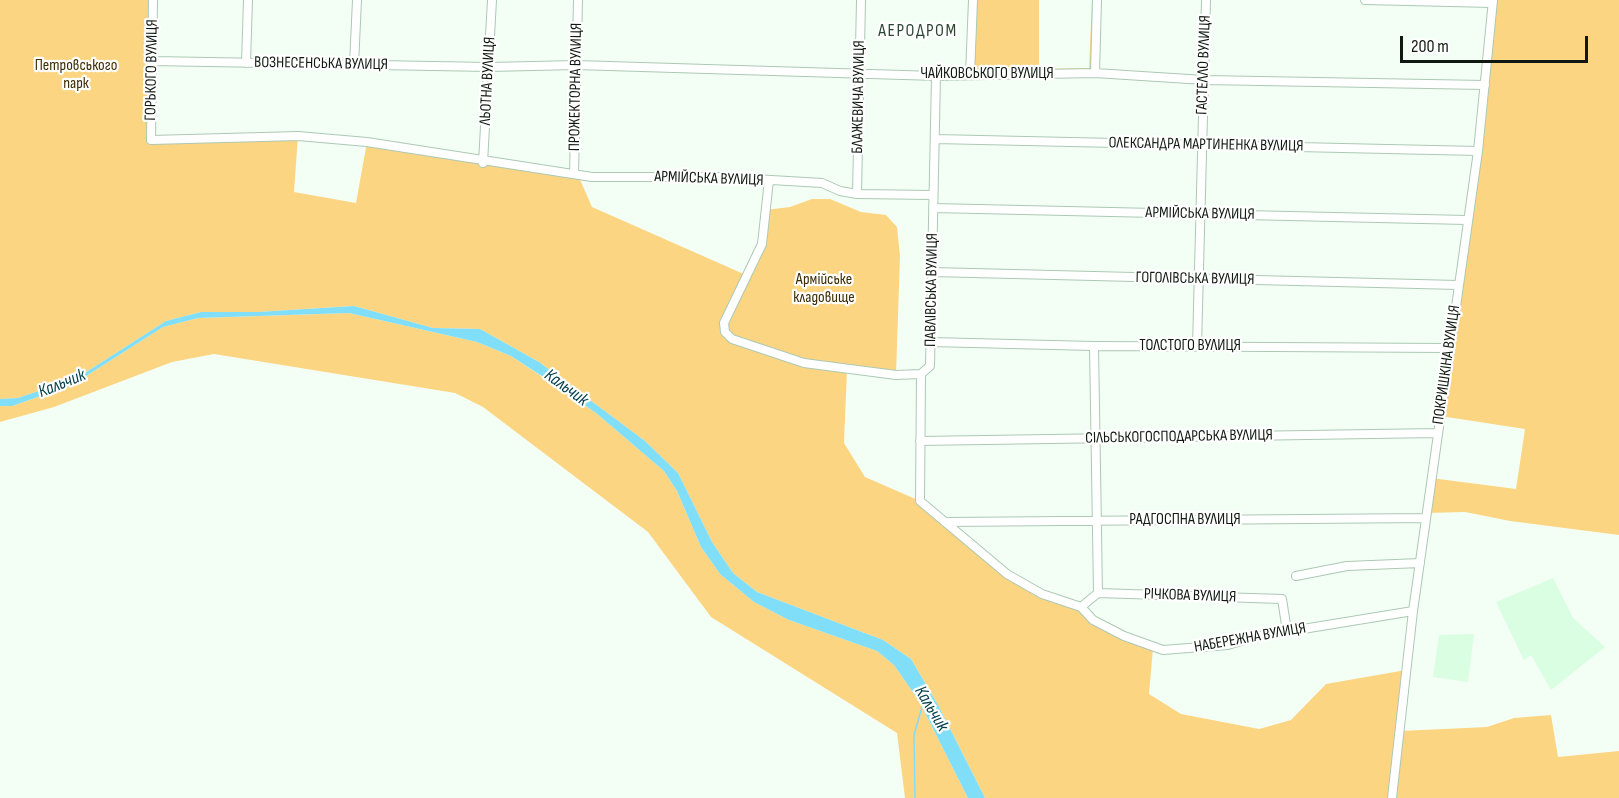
<!DOCTYPE html>
<meta charset="utf-8">
<style>
body{margin:0}
#map{position:relative;width:1619px;height:798px;overflow:hidden;background:#f3fff5;font-family:"Sofia Sans Condensed",sans-serif}
canvas{display:block}
.scale{position:absolute;left:1400px;top:36px;width:188px;height:27px;box-sizing:border-box;border:3px solid #0f1911;border-top:0;padding-left:8px;font-size:18px;line-height:21px;white-space:nowrap;color:#0f1911;-webkit-text-stroke:4px #fff;paint-order:stroke}
</style>
<div id="map">
<canvas width="1619" height="798"></canvas>
<div class="scale">200 m</div>
</div>
<script>
const context = document.querySelector('canvas').getContext('2d');
context.lineJoin = 'round';
function paint(path, color) { context.fillStyle = color; context.fill(path, 'evenodd'); }
const toPath = rows => new Path2D(rows.map(r => 'M' + r).join(''));
function stroke(path, color, width, dash) { context.strokeStyle = color; context.lineWidth = width; context.lineCap = dash ? 'butt' : 'round'; context.setLineDash(dash || []); context.stroke(path); }
function write(font, color, halo, rows, align = 'center') {
  context.font = font + ' "Sofia Sans Condensed",sans-serif'; context.lineWidth = 4.5; context.setLineDash([]); context.textBaseline = 'middle'; context.strokeStyle = halo; context.fillStyle = color; for (const [text, x, y, turn = 0] of rows) {
    context.save(); context.translate(x, y); context.rotate((+turn || 0) * Math.PI / 180); context.textAlign = isNaN(turn) ? turn : align; if (halo) context.strokeText(text, 0, 0); context.fillText(text, 0, 0); context.restore();
  }
}
paint(toPath([
 [1553,578,1573,618,1605,647,1551,690,1531,655,1524,660,1496,602],
 [1474,634,1468,682,1433,677,1439,635]
]), '#d9fee1');
paint(toPath([
 [0,0,153,0,151,140,298,136,294,192,356,203,367,142,578,175,592,207,746,275,762,244,765,210,790,207,812,199,830,199,861,212,886,215,897,227,900,256,896,375,847,370,844,443,865,477,920,501,1007,574,1042,594,1081,607,1094,620,1153,648,1149,694,1181,714,1259,729,1291,720,1326,684,1406,670,1400,731,1487,727,1514,718,1551,715,1558,757,1619,751,1619,798,985,798,938,705,911,659,883,640,757,592,733,573,712,542,678,473,645,441,539,362,480,329,433,328,354,306,258,312,201,312,166,321,77,378,18,398,0,399],
 [975,0,1039,0,1039,69,1089,68,1092,0,1095,0,1093,72,972,73],
 [1493,0,1619,0,1619,535,1510,521,1465,512,1426,513,1431,478,1516,489,1525,429,1440,416,1467,220],
 [349,313,477,342,511,356,596,413,664,471,677,491,701,547,720,574,754,602,789,620,877,651,894,665,919,701,968,798,905,798,897,733,711,617,648,532,483,407,455,393,214,354,172,362,54,407,0,422,0,406,12,406,72,385,163,327,198,318]
]), '#fcd582');
paint(toPath([
 [354,306,433,328,480,329,539,362,645,441,678,473,712,542,733,573,757,592,883,640,911,659,938,705,985,798,968,798,919,701,894,665,877,651,789,620,754,602,720,574,701,547,677,491,664,471,596,413,557,386,511,356,477,342,349,313,198,318,163,327,72,385,12,406,0,406,0,399,18,398,77,378,166,321,201,312,258,312]
]), '#80def8');
stroke(toPath([
 [915,798,914,735,922,707]
]), '#80def8', 1.5);
const minor = toPath([
 [153,0,151,140,298,136,367,142,592,177,721,177,822,183,840,191,857,194,933,195],
 [1365,0,1492,3],
 [152,61,489,67,576,65,936,76,1095,73,1204,80,1485,85],
 [246,63,248,0],
 [354,65,357,0],
 [1095,73,1097,0],
 [970,75,973,0],
 [936,76,930,366,921,374,920,501,1007,574,1042,594,1081,607,1093,620,1124,636,1163,650,1228,645,1254,637,1413,611],
 [935,139,1478,151],
 [483,163,492,0],
 [574,174,578,0],
 [769,180,762,244,724,323,725,332,732,339,804,363,896,375,921,374],
 [857,194,861,0],
 [933,208,1467,220],
 [932,272,1458,285],
 [930,342,1094,346,1449,348],
 [1094,346,1098,593],
 [1197,346,1206,0],
 [920,441,1437,433],
 [945,522,1426,518],
 [1296,576,1347,566,1420,563],
 [1098,593,1282,599,1287,631],
 [1081,607,1098,593],
 [1392,798,1413,611,1478,151,1493,0]
]);
stroke(minor, '#acc9b3', 10);
stroke(minor, '#fff', 8);
write('16px', '#0f1911', '#fff', [
 ["ВОЗНЕСЕНСЬКА ВУЛИЦЯ",321,64,1],
 ["ГАСТЕЛЛО ВУЛИЦЯ",1204,65,-88],
 ["ГОРЬКОГО ВУЛИЦЯ",152,70,-89],
 ["ЧАЙКОВСЬКОГО ВУЛИЦЯ",987,74],
 ["ЛЬОТНА ВУЛИЦЯ",488,81,-87],
 ["ПРОЖЕКТОРНА ВУЛИЦЯ",576,87,-89],
 ["БЛАЖЕВИЧА ВУЛИЦЯ",859,97,-89],
 ["ОЛЕКСАНДРА МАРТИНЕНКА ВУЛИЦЯ",1206,145,1],
 ["АРМІЙСЬКА ВУЛИЦЯ",709,179,2],
 ["АРМІЙСЬКА ВУЛИЦЯ",1200,214,1],
 ["ГОГОЛІВСЬКА ВУЛИЦЯ",1195,279,1],
 ["ПАВЛІВСЬКА ВУЛИЦЯ",932,290,-89],
 ["ТОЛСТОГО ВУЛИЦЯ",1190,346],
 ["ПОКРИШКІНА ВУЛИЦЯ",1447,365,-82],
 ["СІЛЬСЬКОГОСПОДАРСЬКА ВУЛИЦЯ",1179,437,-1],
 ["РАДГОСПНА ВУЛИЦЯ",1185,520],
 ["РІЧКОВА ВУЛИЦЯ",1190,596,2],
 ["НАБЕРЕЖНА ВУЛИЦЯ",1250,638,-10]
]);
write('16px', '#3e2d03', '#fff', [
 ["Петровського",76,66],
 ["парк",76,84],
 ["Армійське",824,280],
 ["кладовище",824,298]
]);
context.letterSpacing = '1.5px';
write('18px', '#2d4633', '#fff', [
 ["АЕРОДРОМ",918,31]
]);
context.letterSpacing = '0px';
write('italic 18px', '#05414e', '#fff', [
 ["Кальчик",62,384,-22],
 ["Кальчик",566,388,36],
 ["Кальчик",931,709,59]
]);
</script>
